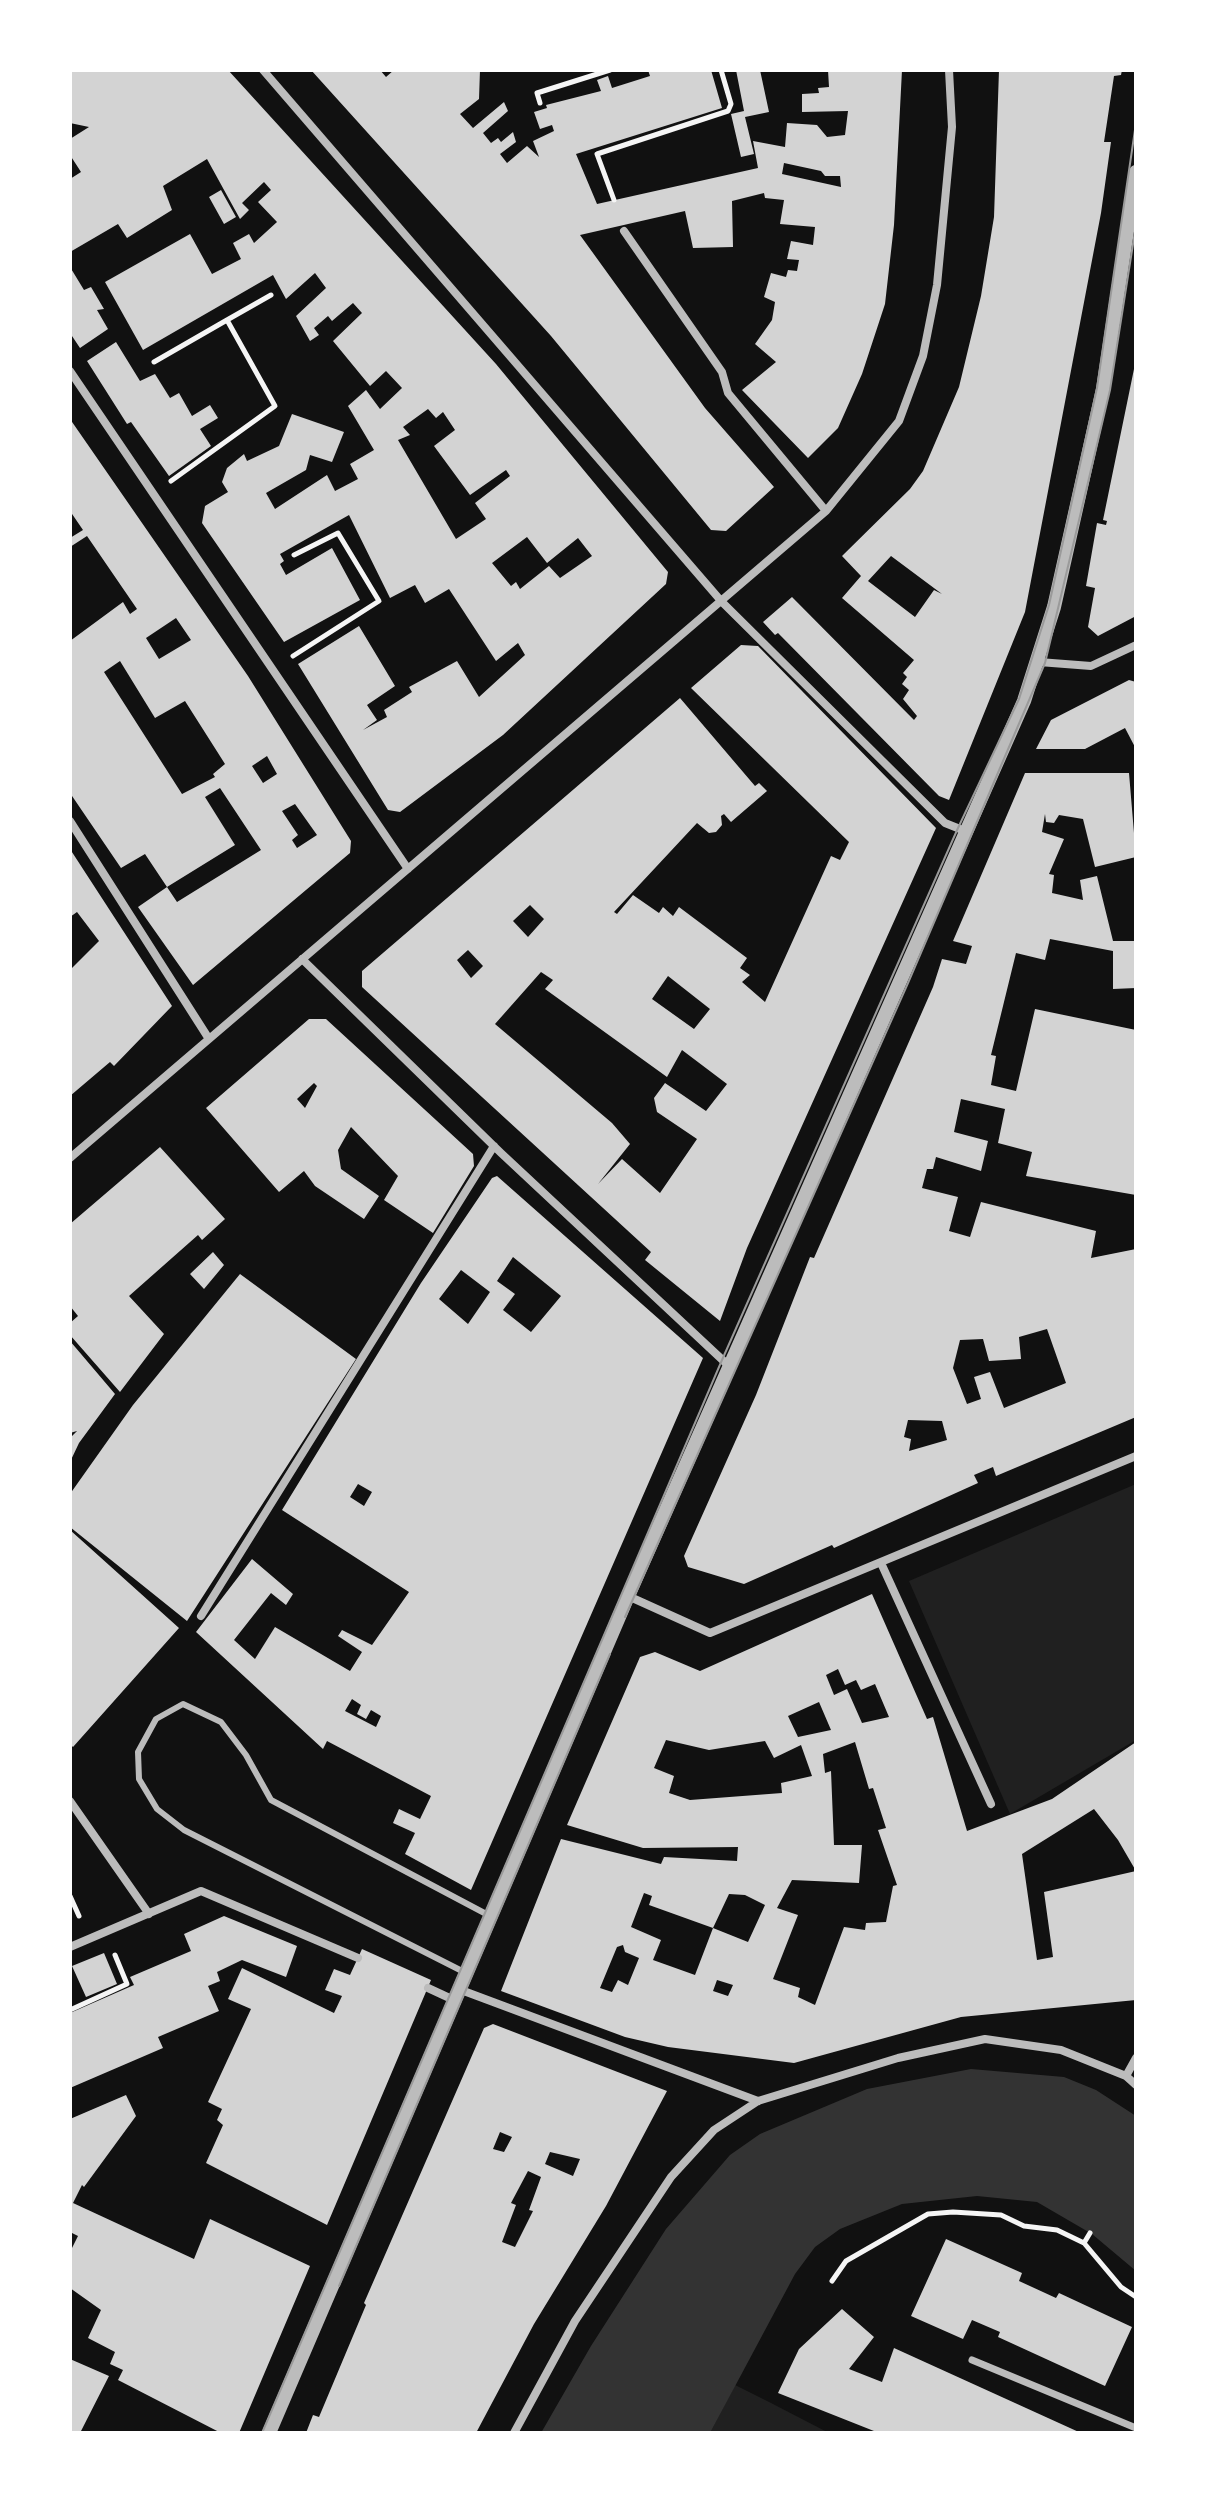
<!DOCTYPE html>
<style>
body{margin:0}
#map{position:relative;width:1206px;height:2503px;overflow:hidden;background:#111;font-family:"DM Sans",sans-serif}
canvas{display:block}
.frame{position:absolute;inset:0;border:72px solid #fff;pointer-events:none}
</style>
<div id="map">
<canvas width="1206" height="2503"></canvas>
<div class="frame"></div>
</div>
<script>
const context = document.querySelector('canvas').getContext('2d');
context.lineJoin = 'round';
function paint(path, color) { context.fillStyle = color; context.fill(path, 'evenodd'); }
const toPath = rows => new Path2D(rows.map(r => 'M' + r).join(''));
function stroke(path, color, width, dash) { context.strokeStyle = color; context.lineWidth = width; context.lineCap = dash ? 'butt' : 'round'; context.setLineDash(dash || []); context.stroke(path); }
paint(toPath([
 [1136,1484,1136,1740,1010,1814,909,1581],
 [735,2385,771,2403,829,2433,710,2433]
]), '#202020');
paint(toPath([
 [971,2069,1064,2077,1096,2090,1136,2116,1136,2271,1092,2234,1037,2202,977,2196,902,2204,840,2229,815,2247,795,2274,710,2433,541,2433,591,2346,666,2229,730,2155,760,2134,867,2089]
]), '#333');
paint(toPath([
 [70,70,228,70,496,364,668,572,666,584,503,735,400,812,388,810,298,664,359,626,395,686,367,705,377,720,363,730,387,717,384,710,412,692,409,687,457,661,479,697,525,655,518,643,496,661,449,589,425,603,415,585,390,598,349,515,280,554,284,561,280,564,286,575,332,548,360,600,284,642,202,523,205,506,228,492,222,482,227,468,244,454,247,461,279,446,292,414,344,432,332,462,310,455,306,470,266,493,275,509,327,475,335,491,358,479,350,464,374,450,348,406,366,390,380,409,402,388,386,371,370,386,333,341,362,313,353,303,332,321,328,316,314,328,319,335,310,341,296,316,326,288,315,273,286,299,273,275,143,350,105,282,190,234,212,274,241,259,233,243,249,234,254,243,277,222,258,202,271,190,264,182,242,203,249,210,240,219,207,159,163,186,172,210,127,238,118,224,70,252,70,179,81,172,70,155,70,139,89,127,70,123],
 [428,409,436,418,443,412,455,430,434,446,470,495,506,470,510,476,475,503,486,519,456,539,398,440,410,435,403,427],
 [527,537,547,563,578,538,592,556,560,578,549,566,520,589,516,582,511,586,492,563],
 [311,70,380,70,386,77,394,70,480,70,479,99,460,114,473,128,504,102,508,111,483,133,491,143,498,138,501,142,513,132,516,142,500,154,507,163,527,146,539,157,533,141,554,131,552,125,540,129,534,112,547,108,546,105,601,91,597,80,608,76,612,88,650,76,648,70,711,70,722,108,576,154,597,204,758,168,753,141,785,147,787,123,817,125,827,137,845,135,848,111,802,112,802,94,819,93,818,88,829,87,828,70,902,70,894,225,885,304,862,374,838,428,808,458,742,390,776,362,755,344,772,320,775,302,764,297,771,273,786,277,788,270,797,271,799,260,787,259,791,241,813,245,815,227,780,224,784,200,765,198,764,193,732,201,733,247,693,248,685,211,580,235,705,408,774,487,726,531,711,530,551,336],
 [784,163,821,171,825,176,840,176,841,187,782,174],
 [736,70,760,70,769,112,745,117,754,154,741,157,731,114,744,111],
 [999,70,1122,70,1121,75,1114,76,1104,142,1111,142,1101,213,1025,612,949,800,939,796,778,633,775,635,763,622,792,597,914,720,917,716,903,699,909,690,902,684,907,677,903,673,914,660,842,598,861,576,842,556,910,489,923,471,959,387,981,296,994,217],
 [891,556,942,594,934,590,915,617,868,581],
 [221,190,236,217,224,224,209,197],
 [70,267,84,290,91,287,104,309,97,310,108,329,80,348,70,333],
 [116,342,140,381,155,374,170,398,179,393,192,416,210,405,218,418,200,429,211,446,169,476,131,422,127,424,87,361],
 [1134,369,1136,616,1098,636,1088,627,1095,588,1086,586,1097,523,1106,525,1107,521,1103,520],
 [70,419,248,676,351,841,350,853,193,985,138,907,167,887,145,854,121,868,70,793,70,641,123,602,130,614,137,609,87,536,70,547,70,538,83,530,70,511],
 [176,618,191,640,159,659,146,638],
 [120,661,155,718,185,701,225,764,213,774,215,777,182,794,104,672],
 [267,756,277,774,263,783,252,766],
 [220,788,261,850,177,902,167,887,235,845,205,797],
 [295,804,317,835,297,848,292,840,298,835,282,811],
 [741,645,758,646,936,828,747,1248,720,1321,645,1260,651,1252,362,987,362,971,680,698,755,786,759,783,767,791,731,822,724,814,721,816,722,825,716,832,709,833,697,823,614,912,617,914,633,895,659,913,663,907,673,916,679,907,747,958,740,968,750,975,742,982,765,1002,831,856,840,860,849,842,691,688],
 [530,905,544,919,528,937,513,921],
 [468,950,483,966,471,978,457,960],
 [541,972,553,980,545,989,667,1077,682,1050,727,1084,706,1111,665,1083,654,1098,657,1112,697,1139,660,1193,622,1159,598,1184,630,1144,612,1123,495,1024],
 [668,976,710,1009,694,1029,652,999],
 [1129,680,1136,682,1136,749,1125,728,1085,749,1036,749,1051,720],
 [1025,773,1129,773,1136,857,1095,867,1083,819,1059,815,1054,823,1046,822,1045,814,1042,832,1064,839,1049,874,1054,875,1052,893,1083,900,1080,880,1097,876,1113,941,1136,941,1136,988,1113,989,1113,951,1050,939,1045,960,1016,953,991,1055,996,1056,991,1085,1016,1091,1035,1009,1136,1030,1136,1195,1026,1176,1032,1152,998,1143,1005,1109,961,1099,954,1132,988,1141,981,1171,936,1157,933,1169,927,1169,922,1188,958,1197,949,1231,970,1237,981,1202,1096,1231,1091,1258,1136,1249,1136,1417,996,1476,993,1467,974,1475,978,1483,834,1548,832,1545,744,1584,688,1567,684,1556,756,1395,810,1257,814,1258,933,987,942,959,966,964,972,946,953,941],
 [1047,1329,1066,1383,1004,1408,990,1372,974,1377,981,1399,967,1404,953,1368,960,1340,983,1339,989,1361,1021,1359,1019,1337],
 [908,1420,942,1421,947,1440,909,1451,911,1439,904,1437],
 [70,849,172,1006,114,1066,110,1062,70,1096,70,970,99,941,77,912,70,917],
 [309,1019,326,1019,473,1154,474,1166,433,1233,384,1200,398,1176,351,1127,338,1150,341,1169,379,1196,364,1219,315,1186,304,1171,279,1192,206,1108],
 [314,1083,317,1086,305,1108,297,1099],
 [160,1147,225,1219,202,1240,198,1235,129,1296,164,1334,120,1392,70,1335,70,1323,78,1316,70,1306,70,1224],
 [497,1176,703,1358,471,1890,405,1854,415,1833,393,1823,399,1809,420,1819,431,1796,327,1741,323,1749,196,1632,252,1559,293,1594,286,1605,271,1593,234,1640,255,1659,275,1627,350,1671,362,1652,338,1636,342,1630,372,1645,409,1592,282,1510,421,1283,492,1178],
 [513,1257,561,1296,531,1332,503,1310,515,1294,497,1281],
 [461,1270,490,1292,468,1324,439,1299],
 [358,1484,372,1492,364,1506,350,1497],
 [352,1699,361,1705,357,1714,366,1719,371,1710,381,1716,376,1727,345,1711],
 [213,1252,224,1265,204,1289,190,1274],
 [240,1274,356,1359,187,1621,70,1527,70,1494,133,1405],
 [70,1341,115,1394,79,1443,70,1462,70,1438,77,1431,70,1433],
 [70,1530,179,1628,73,1747,70,1744],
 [872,1594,927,1719,933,1717,967,1831,1052,1799,1136,1742,1136,1871,1118,1840,1094,1809,1022,1854,1037,1960,1053,1957,1044,1892,1136,1871,1136,2000,961,2017,794,2063,668,2047,625,2037,501,1991,561,1839,661,1864,664,1857,737,1861,738,1847,643,1848,567,1825,640,1657,655,1652,700,1671],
 [838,1669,845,1685,856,1680,861,1690,875,1684,889,1717,862,1723,847,1689,834,1695,826,1675],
 [819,1702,831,1730,798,1737,788,1716],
 [666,1740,709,1750,765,1741,774,1758,801,1745,812,1776,781,1783,782,1793,690,1800,669,1793,674,1776,654,1768],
 [855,1742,869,1789,873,1788,886,1828,878,1830,897,1885,893,1886,886,1922,866,1923,865,1930,844,1927,815,2005,798,1997,800,1988,773,1979,798,1915,777,1908,792,1880,859,1883,862,1845,834,1845,831,1771,825,1773,823,1754],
 [644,1893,652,1896,649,1905,713,1928,695,1975,653,1960,661,1940,631,1927],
 [729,1894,745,1895,765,1905,748,1942,713,1928],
 [623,1945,625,1952,639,1958,628,1985,618,1980,612,1992,600,1988,617,1947],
 [717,1980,733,1985,728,1996,713,1991],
 [224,1916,297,1946,286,1977,242,1960,217,1972,220,1981,208,1986,219,2011,158,2037,163,2048,70,2088,70,2013,134,1985,130,1977,191,1951,184,1934],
 [362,1949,431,1980,327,2225,206,2163,223,2125,217,2120,222,2109,208,2102,251,2009,228,1999,242,1968,334,2013,342,1996,325,1990,334,1969,350,1975],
 [104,1953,117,1984,86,1997,72,1966],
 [493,2024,667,2091,606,2206,534,2324,476,2433,306,2433,313,2415,319,2417,366,2305,364,2303,484,2028],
 [500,2132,512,2137,504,2152,493,2149],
 [550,2152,580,2159,573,2176,545,2164],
 [528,2171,541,2177,529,2210,533,2211,515,2247,502,2242,516,2205,511,2203],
 [126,2095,136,2116,84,2187,82,2185,73,2203,194,2259,210,2219,310,2266,239,2433,221,2433,118,2380,123,2370,110,2364,115,2352,88,2338,101,2310,70,2288,70,2252,78,2236,70,2232,70,2119],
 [946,2239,1022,2273,1019,2281,1056,2298,1059,2293,1132,2327,1105,2386,998,2337,1000,2332,972,2320,963,2339,911,2316],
 [842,2309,874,2337,849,2369,882,2382,894,2348,1081,2433,879,2433,778,2393,799,2349],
 [70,2359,109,2376,80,2433,70,2433]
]), '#d3d3d3');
stroke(toPath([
 [540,103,537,93,610,70],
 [614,200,597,154,728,111,731,104,721,70],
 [227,320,271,295],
 [154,362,227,320,275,406,171,481],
 [293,656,379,601,338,533,294,555],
 [70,1896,79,1916],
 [70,2010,127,1984,115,1955],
 [1084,2243,1090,2233],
 [832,2281,846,2261,928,2214,953,2212,1001,2215,1024,2226,1057,2230,1084,2243,1121,2287,1136,2297]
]), '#f5f5f5', 5);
stroke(toPath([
 [464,1972,184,1830,157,1809,139,1779,138,1752,156,1719,183,1704,221,1722,246,1755,271,1800,490,1916]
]), '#bcbcbc', 6);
stroke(toPath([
 [972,2360,1136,2428]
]), '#bcbcbc', 7);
stroke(toPath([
 [263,70,722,602,945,823,965,831],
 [624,231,722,372,728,393,826,511],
 [70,371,408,869],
 [1039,662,1091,666,1136,645],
 [70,821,209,1039],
 [302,959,501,1153,729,1366],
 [70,1158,826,511,899,421,923,356,937,285,952,127,949,70],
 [881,1563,991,1804],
 [628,1596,710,1633,1136,1456],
 [201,1616,494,1146],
 [70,1801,149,1914],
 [70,1947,201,1891,358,1958],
 [428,1988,456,2001],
 [461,1990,758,2101],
 [1126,2076,1136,2058],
 [514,2433,575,2321,671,2177,714,2130,758,2101,898,2058,985,2039,1061,2050,1126,2076,1136,2085]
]), '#bcbcbc', 8);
stroke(toPath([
 [269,2433,628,1596,1024,701,1054,607,1103,389,1136,172]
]), '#bcbcbc', 14);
stroke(toPath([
 [625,1617,908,983,1045,663,1110,390,1136,225],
 [339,2286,610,1654],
 [262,2433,722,1360,958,828,1019,699,1049,605,1097,388,1136,123]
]), '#9a9a9a', 2);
</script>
